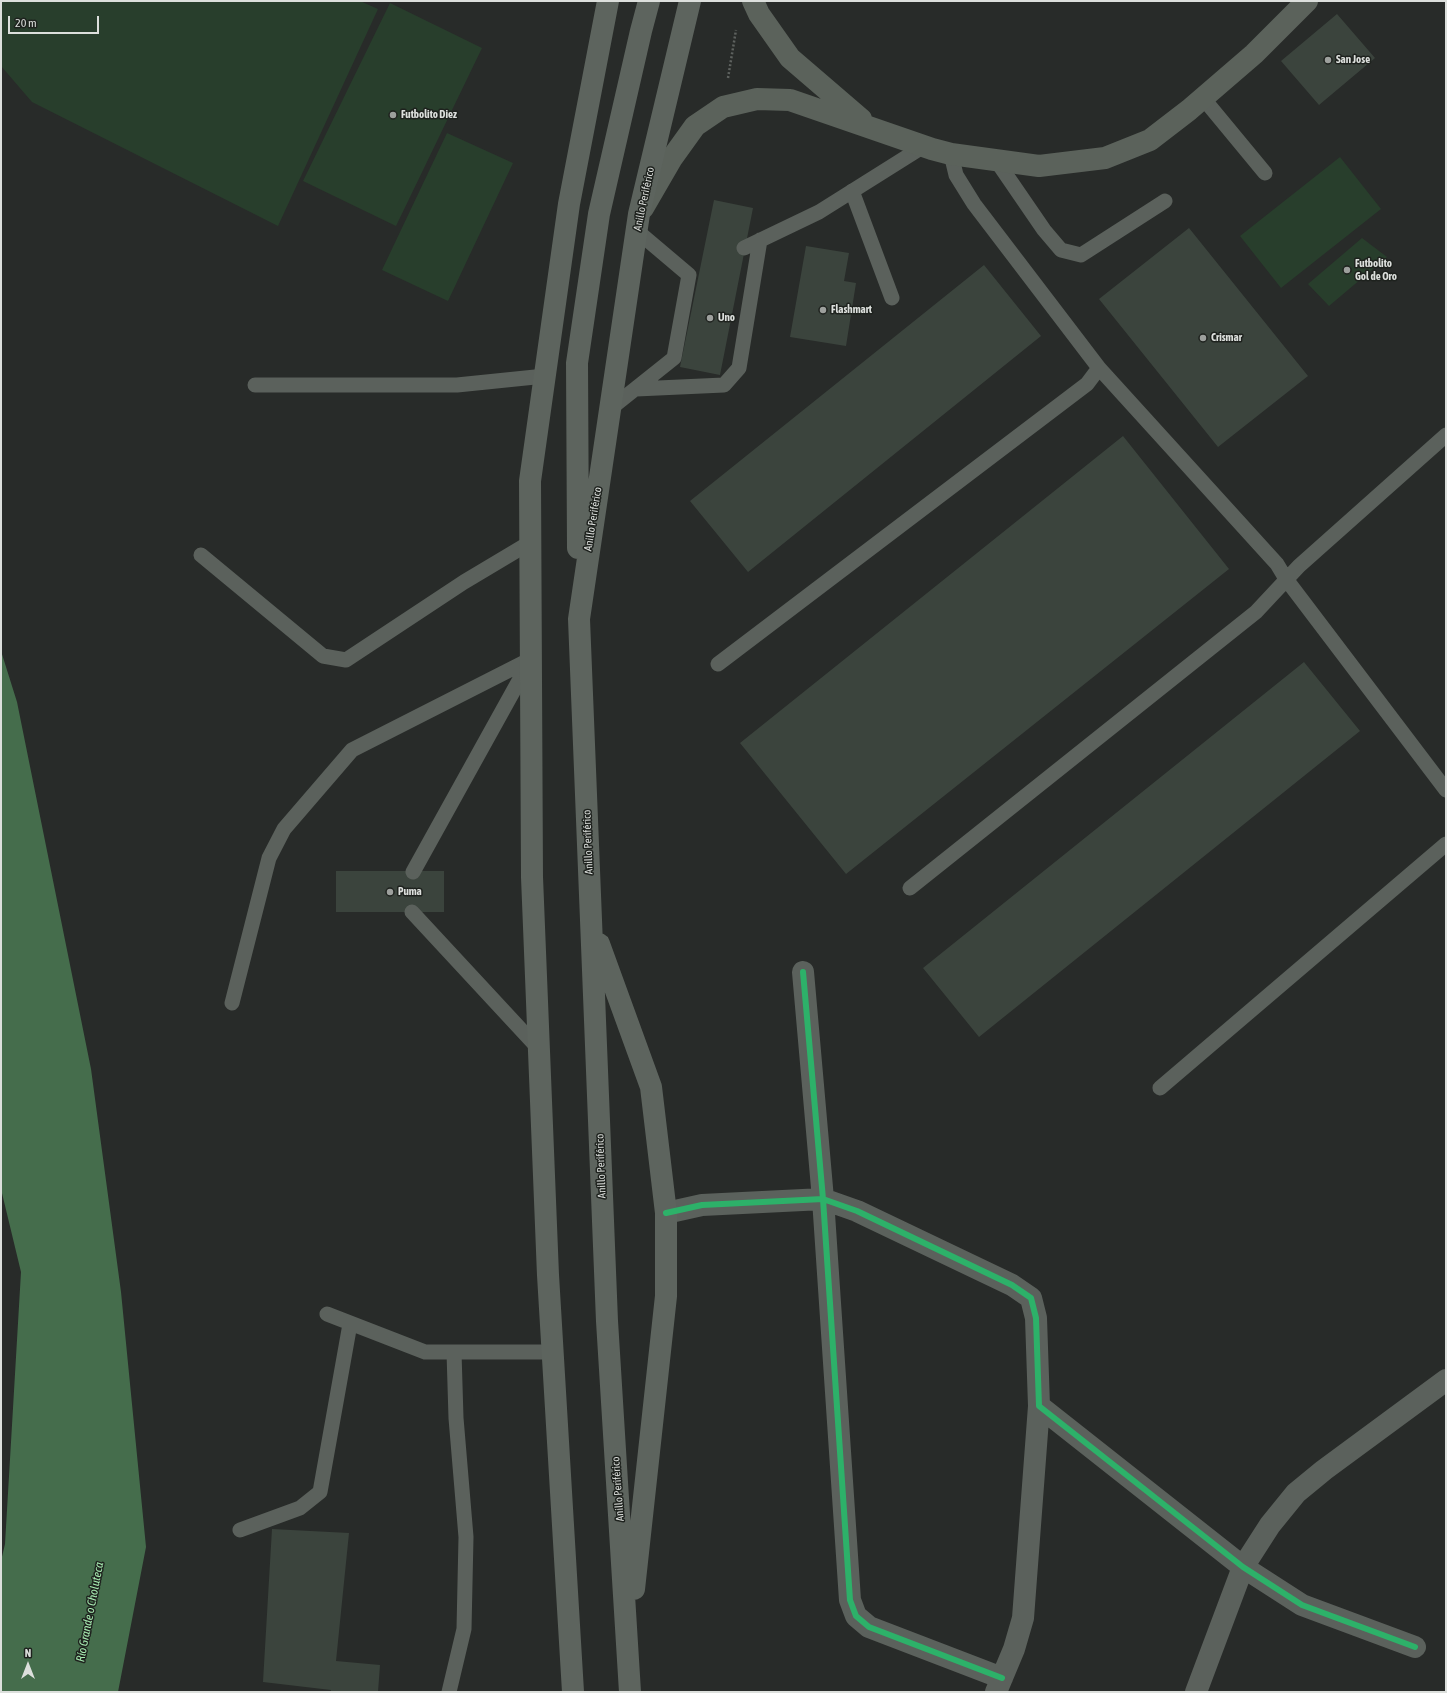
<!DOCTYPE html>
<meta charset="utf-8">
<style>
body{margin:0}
#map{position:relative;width:1447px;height:1693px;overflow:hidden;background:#282b29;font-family:"Asap Condensed",sans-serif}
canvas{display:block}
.frame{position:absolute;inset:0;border:2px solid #dcdfdc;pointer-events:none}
.north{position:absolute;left:8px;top:1645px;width:40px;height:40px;-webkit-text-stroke:3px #1e221e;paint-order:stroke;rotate:0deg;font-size:11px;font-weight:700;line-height:16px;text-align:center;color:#dcdfdc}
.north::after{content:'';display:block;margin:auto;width:14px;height:18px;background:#dcdfdc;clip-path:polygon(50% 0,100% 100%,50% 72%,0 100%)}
.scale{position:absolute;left:8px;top:16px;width:91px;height:18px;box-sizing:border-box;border:2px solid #dcdfdc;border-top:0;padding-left:5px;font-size:12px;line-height:14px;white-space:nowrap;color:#dcdfdc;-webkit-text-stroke:3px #1e221e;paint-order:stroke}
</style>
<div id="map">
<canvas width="1447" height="1693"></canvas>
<div class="frame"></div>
<div class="north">N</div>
<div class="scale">20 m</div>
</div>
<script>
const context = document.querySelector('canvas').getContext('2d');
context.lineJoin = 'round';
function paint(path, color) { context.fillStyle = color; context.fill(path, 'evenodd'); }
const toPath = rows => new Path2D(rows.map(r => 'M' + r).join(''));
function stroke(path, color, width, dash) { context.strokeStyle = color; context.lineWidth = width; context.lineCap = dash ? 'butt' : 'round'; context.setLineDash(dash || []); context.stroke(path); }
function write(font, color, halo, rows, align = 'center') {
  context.font = font + ' "Asap Condensed",sans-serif'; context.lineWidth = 3; context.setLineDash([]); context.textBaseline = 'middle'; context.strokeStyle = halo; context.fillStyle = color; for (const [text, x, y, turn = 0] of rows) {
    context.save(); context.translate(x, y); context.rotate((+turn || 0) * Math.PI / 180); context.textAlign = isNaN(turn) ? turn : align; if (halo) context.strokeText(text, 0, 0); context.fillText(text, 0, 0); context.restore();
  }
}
paint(toPath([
 [1,1,360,1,378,9,278,226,32,102,1,66],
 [390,3,482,48,396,226,303,181],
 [447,133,513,163,448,301,382,270],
 [1340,157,1381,209,1281,288,1240,236],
 [1362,238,1387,257,1329,306,1308,284]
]), '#283e2c');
paint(toPath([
 [1,651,17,702,91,1069,121,1292,146,1547,118,1692,1,1692,1,1561,5,1544,21,1272,1,1189]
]), '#456d4c');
paint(toPath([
 [1337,14,1375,58,1319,105,1281,61],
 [714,200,753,208,720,375,680,367],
 [1189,228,1308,376,1218,447,1099,299],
 [806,246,849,253,844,281,856,283,846,346,790,337],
 [984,265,1041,336,748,572,690,501],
 [1123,436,1229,569,846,874,740,743],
 [1304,662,1360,731,979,1037,923,968],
 [336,871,444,871,444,912,336,912],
 [272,1529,349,1533,336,1661,380,1665,378,1692,331,1692,331,1690,263,1682]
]), '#3b443d');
stroke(toPath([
 [728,78,736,30]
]), '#5e625f', 2.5, [2, 2]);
stroke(toPath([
 [1203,98,1265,173],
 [951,154,956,175,974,204,1099,368,1277,564,1286,579,1446,790],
 [996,160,1044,230,1061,250,1081,255,1165,201],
 [852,191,892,298],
 [744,248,819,212,924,146],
 [255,385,457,385,545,376],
 [636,389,724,385,739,368,760,240],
 [610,409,674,358,689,275,637,231],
 [201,555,323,656,346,660,464,582,531,542],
 [718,664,1087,384,1099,368],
 [413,872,530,661],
 [910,888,1256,612,1299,566,1446,435],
 [412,912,539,1049],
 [232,1003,269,858,284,829,352,750,531,659],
 [1160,1088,1446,844],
 [327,1314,425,1352,553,1352],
 [240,1530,300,1508,320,1492,350,1324],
 [449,1692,464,1629,466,1537,456,1418,454,1352]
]), '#5b615c', 15);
stroke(toPath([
 [803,972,823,1199,850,1600,856,1616,869,1627,1002,1678],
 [666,1213,702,1205,823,1199,857,1211,1012,1285,1031,1298,1036,1318,1039,1406,1243,1567,1302,1605,1415,1647],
 [996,1692,1014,1649,1023,1618,1039,1406],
 [1196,1692,1243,1567,1270,1525,1296,1493,1324,1470,1446,1380]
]), '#5b615c', 22);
stroke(toPath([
 [753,1,759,14,790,58,861,119],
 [643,208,672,158,695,126,723,107,757,99,790,100,932,149,951,154,1039,166,1105,158,1150,140,1189,110,1254,54,1307,1]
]), '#5b625b', 22);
stroke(toPath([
 [578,548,577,363,599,214,641,31,649,1],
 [599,944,651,1087,666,1213,666,1296,634,1589],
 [573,1692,548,1275,532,877,530,481,569,204,608,1],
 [630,1692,607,1321,579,619,639,214,690,1]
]), '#5d645e', 22);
stroke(toPath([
 [803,972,823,1199,850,1600,856,1616,869,1627,1002,1678],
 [666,1213,702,1205,823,1199,857,1211,1012,1285,1031,1298,1036,1318,1039,1406,1243,1567,1302,1605,1415,1647]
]), '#2db169', 6);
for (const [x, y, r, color] of [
 [1328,60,4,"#9da09d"],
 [393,115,4,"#9da09d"],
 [1347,270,4,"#9da09d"],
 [823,310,4,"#9da09d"],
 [710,318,4,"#9da09d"],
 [1203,338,4,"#9da09d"],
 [390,892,4,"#9da09d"]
]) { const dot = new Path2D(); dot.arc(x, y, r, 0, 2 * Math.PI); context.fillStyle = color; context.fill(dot); stroke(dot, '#1e221e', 1.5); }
write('bold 11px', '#dcdfdc', '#1e221e', [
 ["San Jose",1336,60],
 ["Futbolito Diez",401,115],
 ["Futbolito",1355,264],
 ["Gol de Oro",1355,277],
 ["Flashmart",831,310],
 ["Uno",718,318],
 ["Crismar",1211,338],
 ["Puma",398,892]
], 'left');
write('11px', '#dcdfdc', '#1e221e', [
 ["Anillo Periférico",644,199,-78],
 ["Anillo Periférico",593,519,-81],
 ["Anillo Periférico",588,842,-92],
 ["Anillo Periférico",601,1166,-92],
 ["Anillo Periférico",618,1489,-94]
]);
write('italic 12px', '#a7ebb1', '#1e221e', [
 ["Río Grande o Choluteca",90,1612,-79]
]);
</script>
